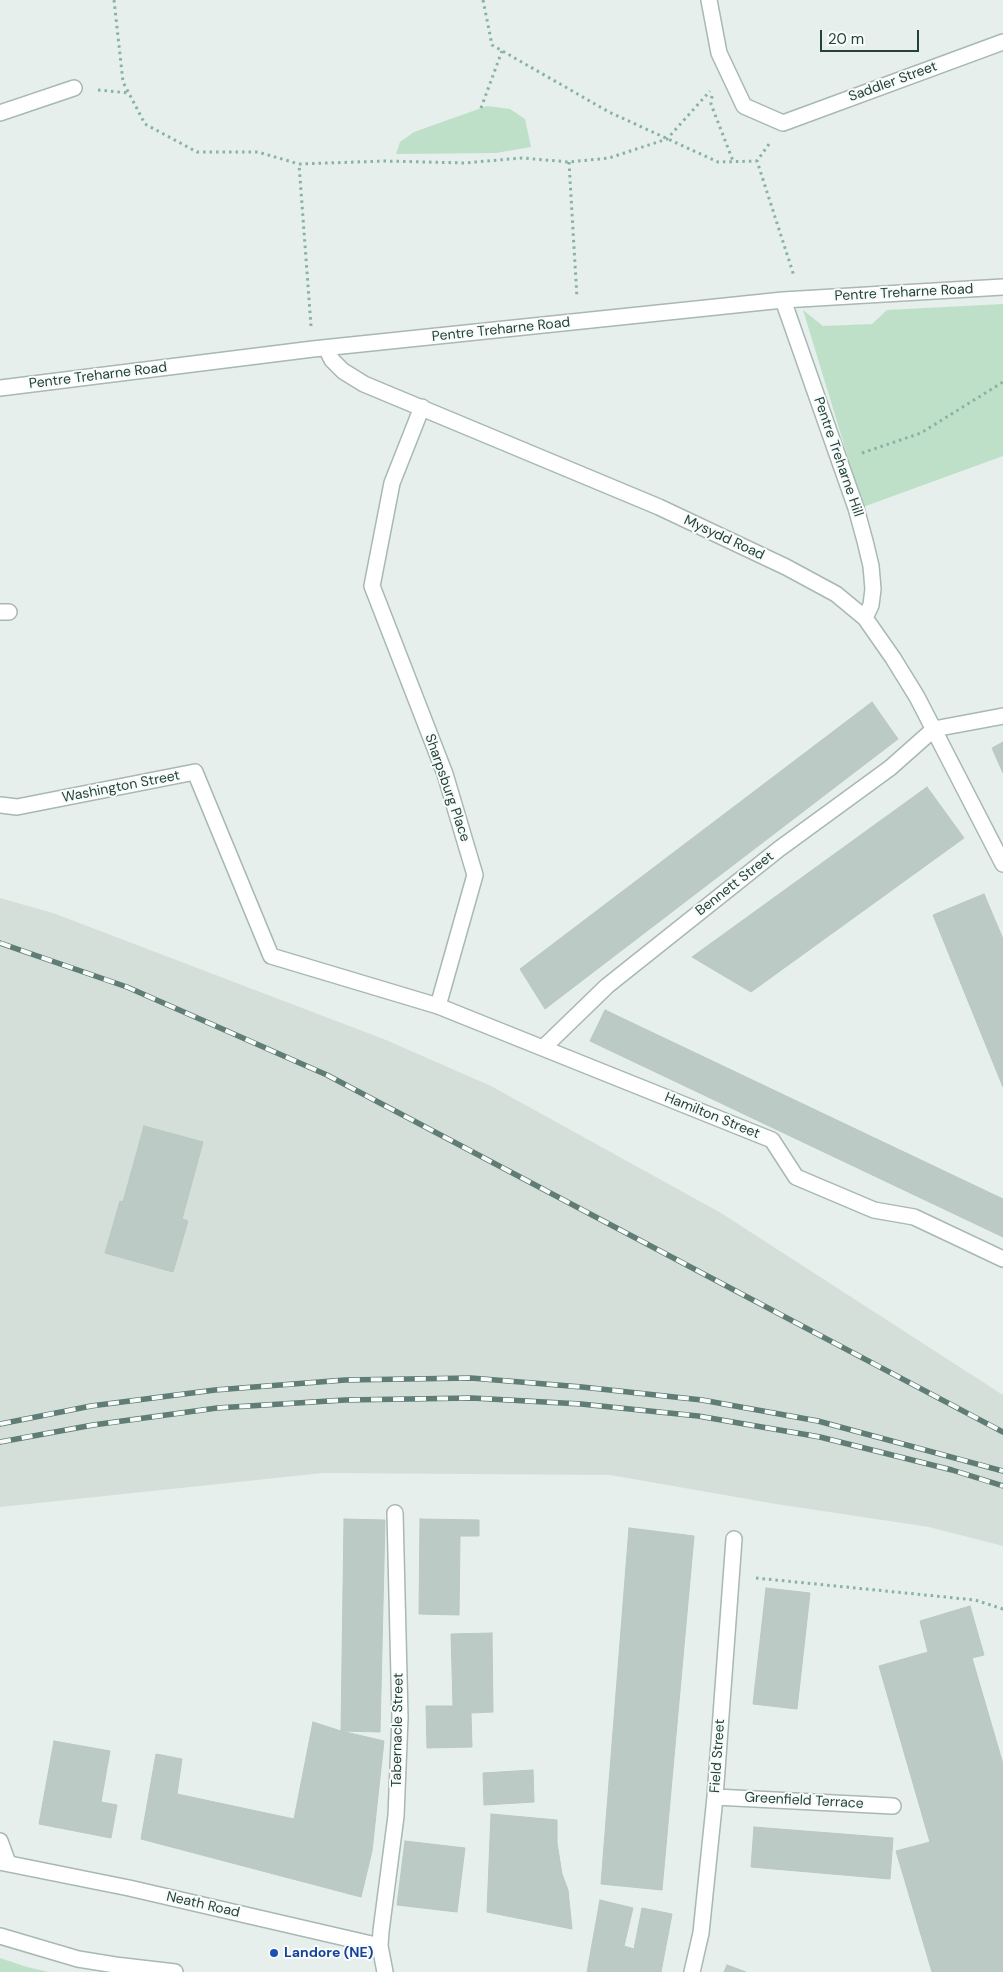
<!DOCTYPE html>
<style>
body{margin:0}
#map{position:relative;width:1003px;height:1972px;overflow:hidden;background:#e6efeb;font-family:"DM Sans",sans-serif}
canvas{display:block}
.scale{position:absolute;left:820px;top:30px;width:99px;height:22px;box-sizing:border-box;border:2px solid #24423a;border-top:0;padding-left:6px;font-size:15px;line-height:18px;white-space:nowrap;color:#24423a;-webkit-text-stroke:4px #f7fbf9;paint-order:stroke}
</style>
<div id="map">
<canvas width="1003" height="1972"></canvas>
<div class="scale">20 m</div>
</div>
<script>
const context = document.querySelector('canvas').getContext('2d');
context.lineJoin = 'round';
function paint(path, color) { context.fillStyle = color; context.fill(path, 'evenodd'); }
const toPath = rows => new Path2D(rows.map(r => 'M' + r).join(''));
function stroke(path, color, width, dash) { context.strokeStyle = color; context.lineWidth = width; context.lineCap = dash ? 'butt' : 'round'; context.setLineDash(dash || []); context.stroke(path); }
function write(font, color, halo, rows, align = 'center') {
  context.font = font + ' "DM Sans",sans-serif'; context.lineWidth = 4; context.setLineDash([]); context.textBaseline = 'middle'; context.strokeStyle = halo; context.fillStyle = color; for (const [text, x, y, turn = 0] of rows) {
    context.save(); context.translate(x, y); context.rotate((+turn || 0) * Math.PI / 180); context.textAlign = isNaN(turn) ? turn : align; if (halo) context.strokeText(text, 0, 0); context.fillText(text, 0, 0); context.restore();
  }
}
paint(toPath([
 [0,898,53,913,386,1040,491,1086,721,1213,1003,1395,1003,1546,929,1527,776,1504,610,1475,323,1473,0,1507]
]), '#d4dfda');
paint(toPath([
 [487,106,510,109,525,119,531,147,496,153,396,154,400,142,414,132],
 [1003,304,1003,456,863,507,803,310,823,326,872,324,887,310],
 [0,1958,27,1967,49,1972,0,1972]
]), '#bfe0c8');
const building = toPath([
 [872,702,898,739,545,1009,520,969,872,702],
 [1003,742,1003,773,992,748,1003,742],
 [927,787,964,838,751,992,692,957,927,787],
 [984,894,1003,939,1003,1087,933,915,984,894],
 [605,1010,1003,1199,1003,1237,590,1041,605,1010],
 [144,1126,203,1142,182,1219,188,1221,173,1272,105,1253,120,1201,123,1202,144,1126],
 [344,1519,385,1520,380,1732,341,1731,344,1519],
 [420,1519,479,1520,479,1536,460,1536,459,1615,419,1614,420,1519],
 [629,1528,694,1536,662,1890,601,1884,629,1528],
 [766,1588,810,1593,797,1709,753,1704,766,1588],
 [970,1606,984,1655,972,1658,1003,1764,1003,1972,932,1972,896,1851,930,1842,879,1666,928,1652,920,1621,970,1606],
 [492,1633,493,1712,471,1713,472,1747,427,1748,426,1706,453,1706,451,1634,492,1633],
 [313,1722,341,1731,384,1741,372,1851,361,1897,141,1839,156,1754,182,1759,177,1794,294,1819,313,1722],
 [54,1741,110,1751,101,1802,117,1805,111,1838,39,1824,54,1741],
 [533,1770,534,1802,484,1805,483,1773,533,1770],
 [491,1814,557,1820,557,1843,562,1874,568,1890,572,1929,487,1912,491,1814],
 [754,1827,893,1838,890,1879,751,1867,754,1827],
 [405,1841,465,1848,457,1912,397,1905,405,1841],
 [600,1900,633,1908,624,1946,634,1949,642,1908,672,1914,661,1972,587,1972,600,1900],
 [727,1965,746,1972,724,1972,727,1965]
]);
paint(building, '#bbcac4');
stroke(building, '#b8c9c2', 1);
const minor = toPath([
 [709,0,719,53,744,106,783,123,1003,42],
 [0,113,74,88],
 [783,300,856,508,865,541,871,566,873,589,871,605,865,618],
 [326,348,332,360,343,371,364,384,659,507,786,567,836,594,865,618,893,658,917,697,1003,864],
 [0,388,313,349,783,300,1003,287],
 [0,612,9,612],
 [0,805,17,807,195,772,271,956,438,1006,475,875,445,774,372,586,392,483,422,407],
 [438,1006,772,1140,796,1177,874,1210,914,1217,1003,1259],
 [543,1048,607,986,779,849,890,768,934,729,1003,716],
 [715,1797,893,1806],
 [0,1841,8,1863],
 [0,1862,129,1888,380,1946,385,1972],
 [0,1936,78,1959,115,1965,175,1972],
 [380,1946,381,1931,396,1816,400,1718,395,1513],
 [692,1972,701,1933,715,1797,734,1539]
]);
stroke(minor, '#a8b8b2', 18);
stroke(toPath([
 [114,0,123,82,145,124,197,152,258,152,299,164],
 [483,0,492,45,609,112,718,162,757,161],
 [98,90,129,93],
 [712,96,711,104,733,161],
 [481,108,502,51],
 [769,144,757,161,794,276],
 [569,162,577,298],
 [311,326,299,164,385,161,464,163,522,158,569,162,609,158,667,139,710,91],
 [862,453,921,433,1003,382],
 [756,1578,975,1600,1003,1609]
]), '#86b3a5', 3, [2.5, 4]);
stroke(minor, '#fff', 15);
const rail = toPath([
 [0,943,127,987,327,1075,1003,1432],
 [0,1424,91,1406,215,1390,345,1380,471,1378,582,1387,702,1400,818,1421,1003,1471],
 [0,1442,93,1425,217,1408,345,1400,472,1398,581,1404,698,1416,820,1437,952,1470,1003,1486]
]);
stroke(rail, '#5f7d75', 5.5);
stroke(rail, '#f7fbf9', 4, [11]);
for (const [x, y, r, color] of [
 [274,1953,5,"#1a4fb4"]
]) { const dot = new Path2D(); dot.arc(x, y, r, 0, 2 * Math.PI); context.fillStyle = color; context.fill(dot); stroke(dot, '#f7fbf9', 2); }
write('14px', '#24423a', '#f7fbf9', [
 ["Saddler Street",893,82,-20],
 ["Pentre Treharne Road",904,293,-3],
 ["Pentre Treharne Road",501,330,-6],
 ["Pentre Treharne Road",98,376,-7],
 ["Pentre Treharne Hill",838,457,71],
 ["Mysydd Road",724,538,25],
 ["Washington Street",121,787,-11],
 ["Sharpsburg Place",447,788,71],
 ["Bennett Street",735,884,-38],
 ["Hamilton Street",712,1116,22],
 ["Tabernacle Street",398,1730,-89],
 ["Field Street",718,1756,-86],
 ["Greenfield Terrace",804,1801,3],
 ["Neath Road",203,1905,13]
]);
write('bold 14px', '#164399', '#f7fbf9', [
 ["Landore (NE)",284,1953]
], 'left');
</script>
